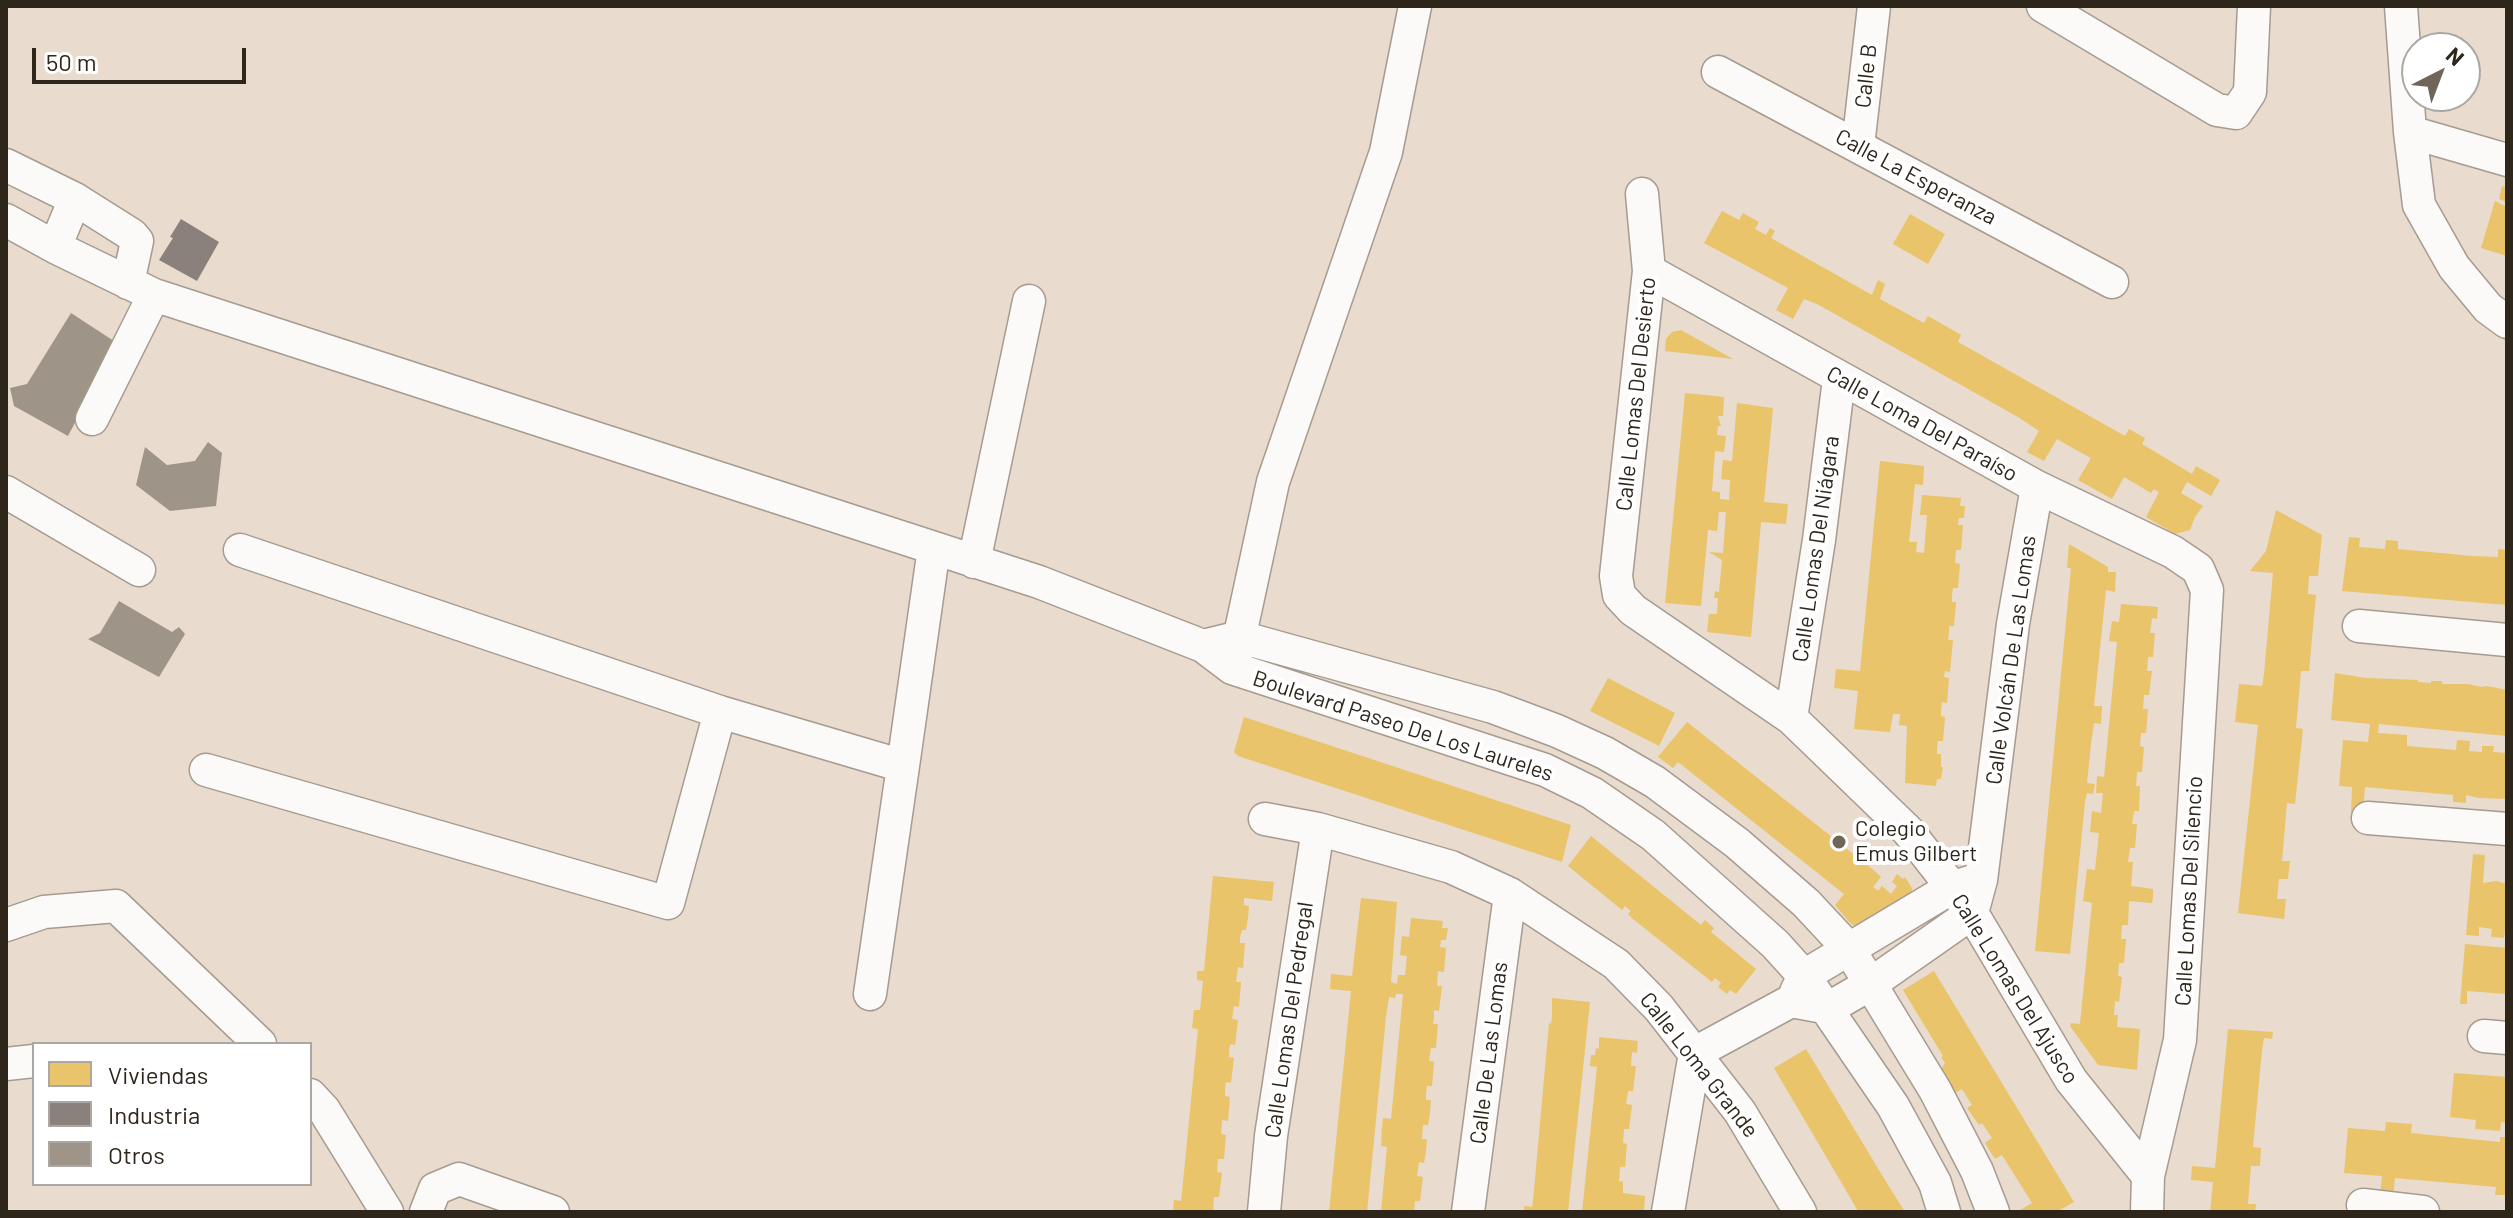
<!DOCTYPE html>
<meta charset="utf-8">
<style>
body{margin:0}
#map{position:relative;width:2513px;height:1218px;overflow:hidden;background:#e9dbcd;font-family:Barlow,sans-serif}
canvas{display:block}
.frame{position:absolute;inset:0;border:8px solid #2e251b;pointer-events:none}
.legend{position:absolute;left:32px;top:1042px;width:280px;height:144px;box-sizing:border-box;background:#fff;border:2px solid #aba8a4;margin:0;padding:10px 14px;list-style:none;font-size:24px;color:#2e251b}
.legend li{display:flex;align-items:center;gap:16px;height:40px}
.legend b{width:40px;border:2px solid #aba8a4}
.north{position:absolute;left:2401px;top:32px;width:80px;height:80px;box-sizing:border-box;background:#fff;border:2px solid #aba8a4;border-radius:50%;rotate:42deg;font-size:22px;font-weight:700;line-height:32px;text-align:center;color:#2e251b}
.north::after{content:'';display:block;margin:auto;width:28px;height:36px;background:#6f6559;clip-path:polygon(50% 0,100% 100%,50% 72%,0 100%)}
.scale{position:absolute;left:32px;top:48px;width:214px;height:36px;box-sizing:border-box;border:4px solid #2e251b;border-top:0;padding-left:10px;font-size:24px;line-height:28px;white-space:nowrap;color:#2e251b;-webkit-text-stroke:6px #fff;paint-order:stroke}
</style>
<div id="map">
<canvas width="2513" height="1218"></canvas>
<div class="frame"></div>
<ul class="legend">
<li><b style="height:22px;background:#e9c46a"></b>Viviendas</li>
<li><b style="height:22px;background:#8a817c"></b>Industria</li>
<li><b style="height:22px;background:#9f9488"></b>Otros</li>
</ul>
<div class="north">N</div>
<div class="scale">50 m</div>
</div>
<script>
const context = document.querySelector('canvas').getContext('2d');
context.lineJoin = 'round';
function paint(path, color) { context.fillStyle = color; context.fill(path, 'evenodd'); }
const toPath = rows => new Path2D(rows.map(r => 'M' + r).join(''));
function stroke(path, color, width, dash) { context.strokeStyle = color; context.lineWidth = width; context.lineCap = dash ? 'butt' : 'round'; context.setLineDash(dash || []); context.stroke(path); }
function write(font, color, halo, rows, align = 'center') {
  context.font = font + ' Barlow,sans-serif'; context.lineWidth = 8; context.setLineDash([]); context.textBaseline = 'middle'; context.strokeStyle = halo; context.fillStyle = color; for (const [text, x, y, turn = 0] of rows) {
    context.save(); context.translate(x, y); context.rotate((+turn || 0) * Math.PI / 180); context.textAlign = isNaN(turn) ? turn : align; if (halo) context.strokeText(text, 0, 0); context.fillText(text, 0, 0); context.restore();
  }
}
paint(toPath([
 [2502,186,2507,188,2507,202,2499,199],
 [2495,201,2507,207,2507,256,2481,248],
 [1722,211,1739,220,1743,213,1759,222,1755,229,1766,235,1770,228,1775,231,1771,238,1872,295,1878,280,1885,284,1880,299,1924,323,1928,316,1961,335,1958,342,2125,436,2129,429,2145,438,2142,444,2192,474,2196,466,2220,480,2211,496,2187,482,2181,493,2203,506,2195,517,2190,530,2175,534,2146,517,2159,492,2154,489,2151,493,2124,477,2112,499,2078,480,2091,458,2085,455,2057,439,2044,461,2027,452,2039,431,2018,417,1817,304,1804,299,1793,319,1776,310,1788,288,1704,243],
 [1910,214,1945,234,1928,264,1893,244],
 [1681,330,1733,359,1665,351,1666,339,1672,332],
 [1685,393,1724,397,1723,416,1718,416,1721,426,1718,426,1717,435,1726,436,1724,452,1715,451,1712,491,1720,492,1720,499,1729,500,1730,480,1721,479,1723,460,1732,461,1737,403,1773,408,1764,502,1788,504,1786,524,1761,522,1751,637,1707,632,1709,614,1717,614,1718,598,1714,598,1715,591,1719,592,1722,560,1709,552,1723,553,1726,512,1719,512,1717,531,1708,530,1701,606,1665,603],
 [1880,461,1924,466,1923,485,1915,484,1909,542,1917,542,1916,552,1924,553,1927,515,1920,515,1922,495,1961,498,1960,506,1965,506,1964,518,1959,518,1958,525,1963,525,1961,550,1956,550,1955,563,1960,564,1958,588,1953,588,1952,595,1952,602,1956,602,1954,626,1949,626,1949,633,1948,640,1953,640,1950,672,1945,671,1944,677,1949,678,1947,703,1942,702,1941,710,1941,716,1945,717,1943,741,1938,741,1937,748,1937,754,1941,754,1941,767,1943,767,1941,779,1937,779,1936,786,1905,783,1907,726,1899,725,1900,714,1893,714,1890,732,1854,729,1858,691,1834,688,1836,669,1860,671],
 [2276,510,2322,535,2318,576,2309,576,2308,594,2316,595,2309,671,2301,671,2296,728,2303,729,2295,804,2287,803,2282,861,2290,861,2288,879,2279,879,2277,899,2286,899,2284,919,2238,913,2258,725,2235,722,2239,684,2262,686,2264,674,2273,573,2250,571,2266,551],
 [2349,537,2360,538,2359,547,2385,549,2386,540,2398,541,2398,549,2472,556,2498,557,2498,549,2507,550,2507,605,2342,591],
 [2069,544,2108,567,2108,572,2116,572,2115,592,2106,590,2094,706,2102,706,2101,724,2094,723,2091,744,2087,783,2095,784,2093,794,2087,793,2085,802,2070,954,2035,951,2071,568,2067,568],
 [2121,604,2158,607,2157,619,2152,618,2150,633,2155,633,2153,657,2148,657,2147,671,2152,671,2149,695,2144,695,2143,709,2148,709,2146,733,2141,733,2140,746,2144,747,2142,772,2137,772,2136,786,2140,786,2139,811,2134,811,2132,824,2137,824,2135,848,2130,848,2128,862,2133,862,2131,886,2153,889,2153,897,2152,903,2129,901,2128,925,2122,925,2121,939,2126,939,2124,963,2119,963,2118,976,2122,977,2119,1002,2115,1001,2114,1015,2118,1015,2117,1027,2140,1029,2137,1070,2098,1065,2070,1026,2071,1023,2080,1024,2092,903,2083,901,2087,869,2095,870,2099,833,2090,832,2092,811,2101,813,2103,793,2096,793,2097,776,2104,777,2117,642,2109,641,2112,621,2119,622],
 [2335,673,2366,678,2418,680,2418,682,2431,683,2431,681,2442,681,2442,684,2467,684,2482,687,2487,686,2507,690,2507,736,2379,724,2378,733,2407,735,2407,746,2456,750,2457,740,2470,741,2469,751,2482,752,2482,746,2494,746,2493,752,2507,753,2507,799,2479,798,2466,795,2466,803,2453,802,2453,795,2365,787,2363,813,2351,812,2352,787,2339,786,2343,740,2368,742,2370,724,2331,720],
 [1608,678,1675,713,1659,746,1590,711],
 [1244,717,1571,825,1562,862,1238,756,1234,752],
 [1687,722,1876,872,1881,877,1873,887,1878,891,1882,886,1891,894,1897,886,1892,882,1897,874,1903,879,1905,877,1912,888,1911,899,1857,927,1850,923,1835,905,1844,894,1678,762,1673,768,1658,757],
 [1591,836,1701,925,1705,920,1714,928,1711,932,1756,969,1736,994,1730,990,1727,994,1718,987,1721,983,1715,978,1712,982,1633,919,1628,914,1631,911,1625,906,1622,910,1568,866],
 [2473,854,2485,855,2483,883,2496,881,2507,884,2507,929,2505,929,2504,938,2491,937,2492,929,2479,927,2479,936,2466,935],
 [1213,876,1274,882,1272,901,1244,898,1244,905,1249,906,1248,918,1246,930,1242,930,1240,937,1240,943,1245,943,1243,968,1238,967,1237,974,1236,982,1241,982,1239,1007,1234,1006,1232,1019,1238,1020,1235,1045,1230,1044,1229,1051,1229,1057,1234,1058,1231,1083,1226,1082,1225,1089,1225,1096,1230,1097,1228,1121,1222,1120,1221,1134,1226,1135,1224,1159,1218,1159,1217,1172,1222,1173,1219,1197,1214,1197,1213,1212,1173,1212,1174,1200,1181,1201,1183,1182,1198,1029,1192,1028,1194,1010,1200,1010,1203,981,1197,980,1197,971,1204,971],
 [1361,898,1397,902,1391,982,1397,984,1398,975,1405,975,1407,956,1400,955,1402,936,1409,937,1411,918,1443,921,1442,928,1448,928,1446,940,1441,940,1440,947,1446,948,1444,972,1438,971,1437,986,1442,986,1439,1011,1434,1010,1434,1017,1433,1024,1438,1024,1436,1048,1431,1048,1429,1061,1434,1062,1433,1075,1432,1086,1427,1086,1426,1094,1426,1100,1431,1100,1430,1113,1428,1125,1423,1125,1422,1139,1427,1139,1426,1151,1424,1163,1419,1162,1417,1176,1423,1177,1420,1201,1415,1201,1414,1212,1381,1212,1387,1147,1381,1146,1382,1126,1383,1118,1391,1119,1403,994,1396,994,1395,998,1389,997,1386,1017,1367,1212,1329,1212,1351,991,1330,989,1331,974,1352,976],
 [2465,944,2507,948,2507,994,2467,991,2467,1004,2460,1004],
 [1934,971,2074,1202,2056,1212,2017,1212,2032,1203,2002,1155,1995,1159,1985,1143,1992,1138,1982,1123,1979,1125,1967,1108,1972,1105,1962,1089,1955,1093,1941,1070,1945,1063,1941,1057,1943,1056,1903,990],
 [1552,998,1590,1002,1568,1212,1524,1212,1524,1206,1532,1207,1533,1201,1549,1023,1551,1024,1552,1017],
 [2228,1029,2273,1032,2272,1039,2264,1038,2262,1050,2253,1147,2261,1148,2260,1166,2251,1166,2248,1204,2256,1204,2255,1212,2210,1212,2213,1182,2191,1180,2192,1166,2215,1168],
 [1599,1037,1638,1041,1637,1053,1632,1052,1631,1066,1636,1066,1633,1091,1628,1091,1627,1098,1626,1104,1632,1105,1629,1129,1624,1129,1623,1143,1627,1144,1625,1167,1620,1167,1619,1181,1623,1182,1623,1193,1645,1196,1644,1212,1582,1212,1597,1067,1590,1066,1591,1055,1595,1055,1596,1048,1599,1049],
 [1806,1049,1885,1180,1905,1212,1858,1211,1774,1068],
 [2454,1073,2507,1077,2507,1123,2501,1122,2500,1131,2475,1129,2476,1120,2450,1117],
 [2386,1122,2412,1124,2411,1133,2500,1142,2500,1137,2507,1137,2507,1195,2495,1195,2496,1187,2395,1178,2393,1197,2380,1197,2382,1176,2344,1173,2348,1128,2385,1131]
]), '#e9c46a');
paint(toPath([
 [181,219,219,242,197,281,159,260,173,238,170,237]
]), '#8a817c');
paint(toPath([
 [71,313,117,343,68,436,14,406,10,388,27,384],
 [208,442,222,453,216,506,170,511,136,485,145,447,167,465,195,461],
 [119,601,172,632,179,627,185,634,159,677,88,639,100,633]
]), '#9f9488');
const minor = toPath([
 [2043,6,2217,110,2236,113,2250,92,2254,6],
 [2401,6,2410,132,2419,205,2454,267,2488,308,2507,322],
 [1718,72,2112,282],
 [2410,132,2507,160],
 [1858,146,1874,6],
 [6,165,75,199],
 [1642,194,1649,271,1616,576,1619,595,1633,610,1791,718,1908,831,1972,913,2071,1080,2148,1176],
 [6,220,55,247,154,295,1039,582,1203,646,1232,668,1545,770,1592,793,1653,835,1775,944,1804,976,1893,1106,1935,1183,1944,1212],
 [55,247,75,199,132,235,137,241,128,283],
 [1649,271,2037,487,2173,552,2198,569,2207,590,2180,1040,2148,1176,2147,1212],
 [92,419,154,295],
 [6,492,139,570],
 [240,550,720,712,903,766,934,548],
 [974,562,1029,301],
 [2359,626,2507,640],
 [1203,646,1240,637,1493,707,1557,731,1605,753,1655,782,1737,843,1806,903,1849,949,1935,1090,1977,1171,1993,1212],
 [1235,658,1273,482,1386,152,1415,6],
 [1791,718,1819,540,1839,379],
 [206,770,668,903,720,712],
 [2368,818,2507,829],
 [1265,819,1318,829,1451,867,1510,894,1616,964,1659,1008,1740,1112,1800,1212],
 [6,925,44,912,116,906,260,1044],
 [1796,992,1804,976,1951,888,1970,882],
 [870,994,903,766],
 [1791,1001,1829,1008,1872,983,1972,913,1981,880,2013,624,2037,487],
 [2484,1036,2507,1038],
 [6,1064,34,1061],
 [310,1095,324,1110,387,1212],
 [2363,1205,2423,1212],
 [426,1212,435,1189,459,1179,553,1212],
 [1264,1212,1271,1136,1318,829],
 [1468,1212,1510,894],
 [1668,1212,1695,1053,1791,1001]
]);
stroke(minor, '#a69b90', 35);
stroke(minor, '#fcfaf8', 32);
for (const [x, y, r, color] of [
 [1839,842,8,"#6f6559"]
]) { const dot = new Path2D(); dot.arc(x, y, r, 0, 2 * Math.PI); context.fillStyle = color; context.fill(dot); stroke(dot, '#fff', 3); }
write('22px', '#2e251b', '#fff', [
 ["Calle B",1866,76,-84],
 ["Calle La Esperanza",1916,177,28],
 ["Calle Lomas Del Desierto",1636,394,-84],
 ["Calle Loma Del Paraíso",1922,424,29],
 ["Calle Lomas Del Niágara",1816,549,-82],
 ["Calle Volcán De Las Lomas",2011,660,-82],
 ["Boulevard Paseo De Los Laureles",1403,726,18],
 ["Calle Lomas Del Silencio",2189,891,-87],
 ["Calle Lomas Del Ajusco",2015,989,58],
 ["Calle Lomas Del Pedregal",1289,1020,-82],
 ["Calle De Las Lomas",1489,1053,-83],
 ["Calle Loma Grande",1699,1065,52]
]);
write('22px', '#2e251b', '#fff', [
 ["Colegio",1855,829],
 ["Emus Gilbert",1855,854]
], 'left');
</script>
